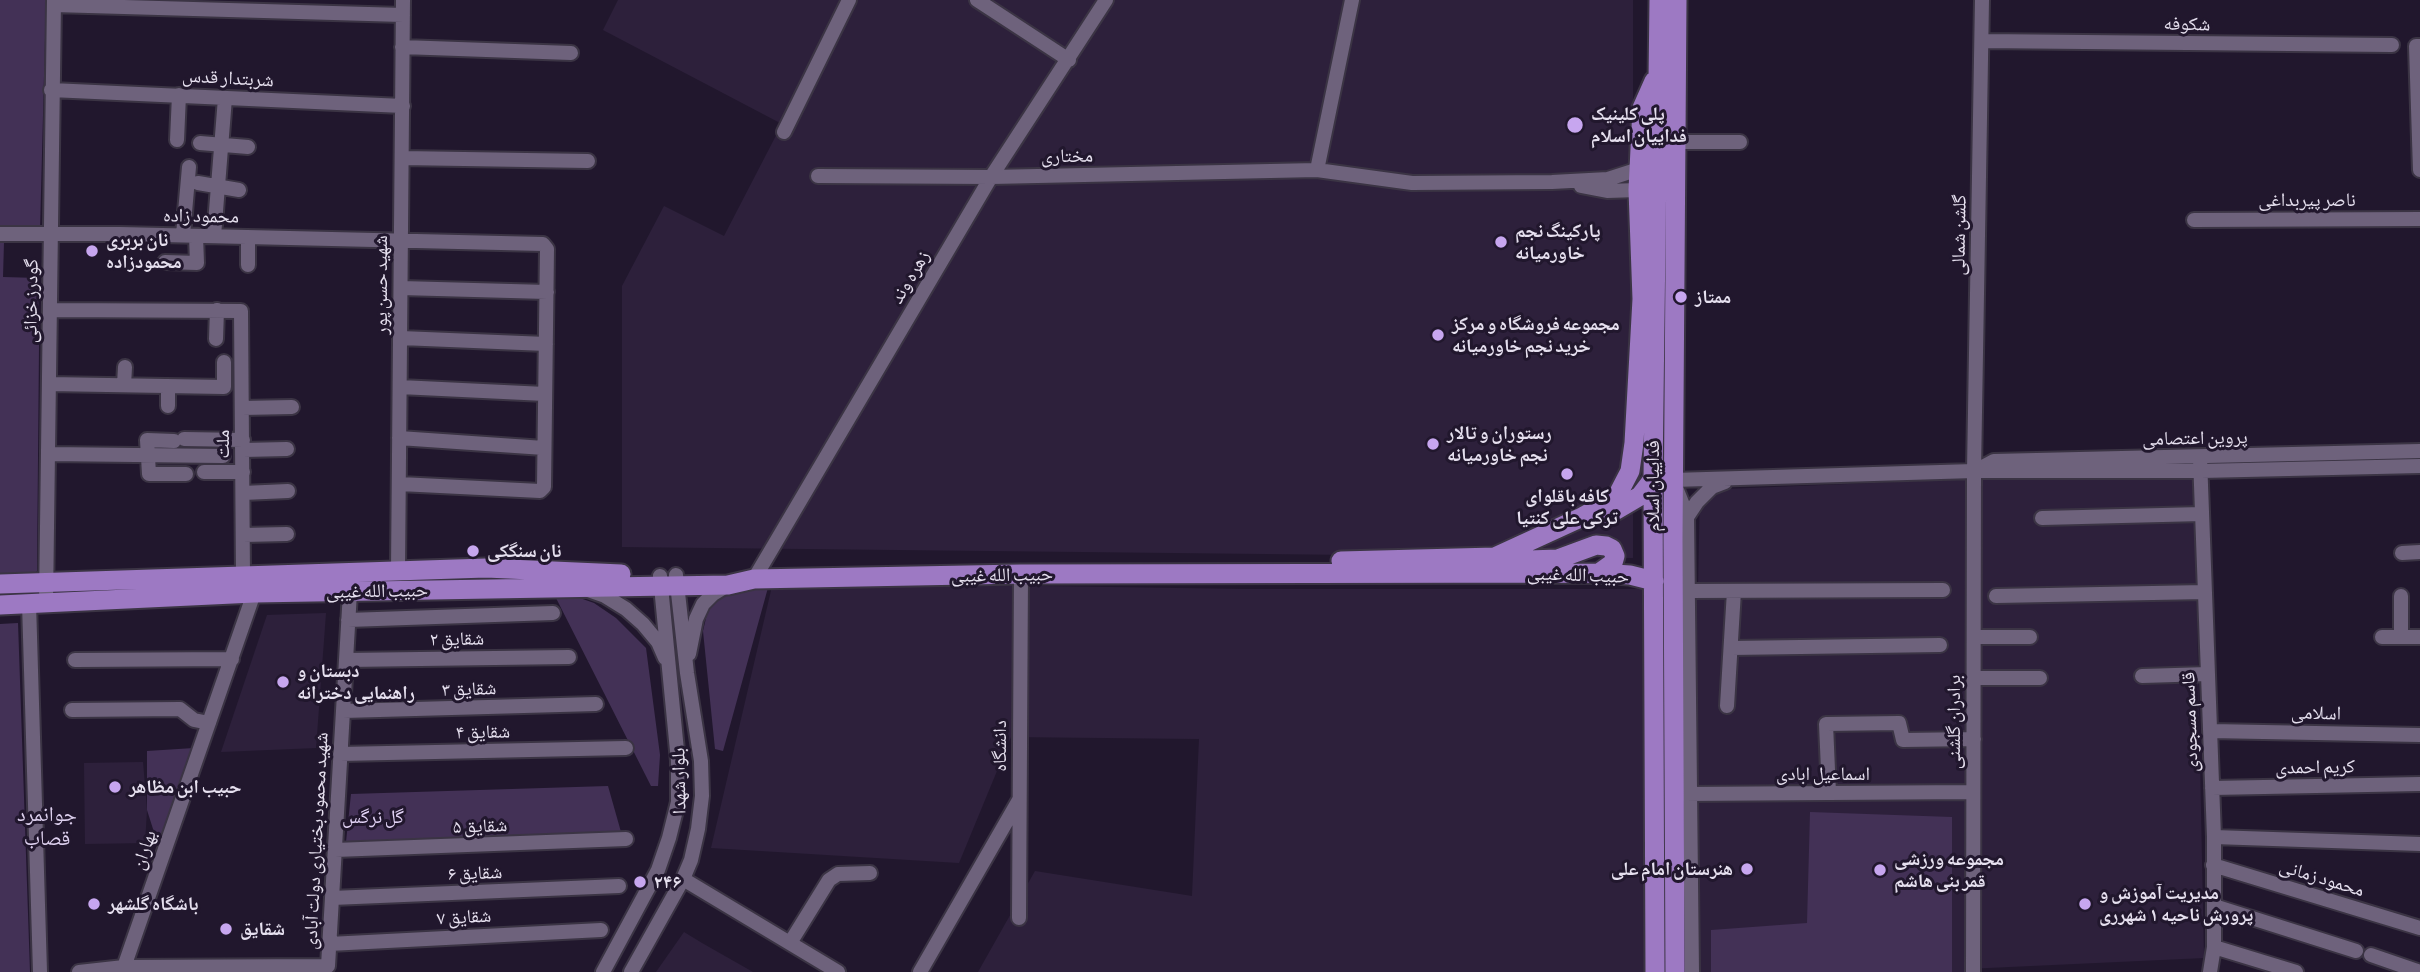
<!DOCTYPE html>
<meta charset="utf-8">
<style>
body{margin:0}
canvas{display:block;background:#21172d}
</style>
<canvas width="2420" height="972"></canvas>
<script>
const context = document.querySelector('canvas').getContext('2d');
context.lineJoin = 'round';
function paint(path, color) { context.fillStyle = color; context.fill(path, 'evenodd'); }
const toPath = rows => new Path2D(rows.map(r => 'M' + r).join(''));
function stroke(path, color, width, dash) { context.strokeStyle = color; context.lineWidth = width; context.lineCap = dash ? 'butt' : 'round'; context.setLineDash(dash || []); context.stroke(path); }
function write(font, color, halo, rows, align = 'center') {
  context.font = font + ' "Asap Condensed","Noto Naskh Arabic",sans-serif'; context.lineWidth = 6; context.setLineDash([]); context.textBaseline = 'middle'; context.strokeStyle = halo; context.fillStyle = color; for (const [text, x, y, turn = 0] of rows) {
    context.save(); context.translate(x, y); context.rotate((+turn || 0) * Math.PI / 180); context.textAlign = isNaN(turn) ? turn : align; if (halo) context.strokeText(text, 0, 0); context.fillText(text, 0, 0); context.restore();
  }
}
paint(toPath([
 [618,0,1633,0,1633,558,622,547,622,286,664,206,724,236,782,124,603,30],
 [2194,470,2204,958,1966,969,1965,972,978,972,1035,871,1192,896,1199,739,1011,737,959,863,711,848,773,582,1244,589,1698,589,1700,490],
 [326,613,316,748,221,752,267,615],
 [143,762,147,810,145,843,85,844,84,763],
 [684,932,702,943,753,972,656,972]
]), '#2d203b');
paint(toPath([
 [0,0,46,0,40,230,0,229],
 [0,242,4,242,3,277,38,278,39,345,37,571,35,573,0,576],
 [769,584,723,751,715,749,703,631,707,614,714,600,730,588],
 [577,597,594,603,616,618,646,648,660,755,658,786,651,786,556,598],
 [18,623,30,972,0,972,0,624],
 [194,748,160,851,147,810,147,751],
 [608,786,621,832,346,842,351,794],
 [1810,812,1952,817,1952,972,1711,972,1711,930,1807,923]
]), '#433156');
const minor = toPath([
 [977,0,1069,60],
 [54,5,403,15],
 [1982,41,2392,45],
 [2420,46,2416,46,2420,170],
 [402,47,571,53],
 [51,90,403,106],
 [784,132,849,0],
 [177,140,179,95],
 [1676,142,1740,142],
 [200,143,248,147],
 [402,158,588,161],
 [1317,170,1352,0],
 [818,176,991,177,1317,170,1412,183,1552,182,1608,179,1639,169],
 [198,183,239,190],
 [1581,186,1607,191,1638,190],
 [2194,220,2420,219],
 [0,234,120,234,543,244,547,249,544,487,540,491,400,484],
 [183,235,189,167],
 [214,236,225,98],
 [248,237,248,265],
 [165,262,197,263,196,236],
 [401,288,547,292],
 [50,310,241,311,243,576],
 [401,338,546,344],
 [216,339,217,310],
 [49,384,224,387,224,362],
 [124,385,125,367],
 [168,386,168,406],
 [400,387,545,394],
 [242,408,292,407],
 [399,438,544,448],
 [184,439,243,440],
 [174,441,147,440,149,474,186,474],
 [243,450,287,449],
 [48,454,223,456],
 [2200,458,2214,837,2214,947,2210,972],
 [1979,469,1994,461,2420,451],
 [204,472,243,472],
 [243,493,288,491],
 [2042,518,2202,514],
 [1685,520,1697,502,1712,487,1725,482],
 [243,535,287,534],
 [2402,553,2420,552],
 [398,570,403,0],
 [754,579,991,177,1106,0],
 [588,590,605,596,626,609,643,624,658,642,665,658],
 [1689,591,1943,590],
 [254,593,124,967,328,966,350,592],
 [1996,596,2205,592],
 [2401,596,2401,637],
 [29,603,40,972],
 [46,603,54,0],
 [348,620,553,613],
 [1974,637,2030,637],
 [2382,637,2420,637],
 [1731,648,1940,645],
 [689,654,696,619,703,604,713,594,726,586],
 [75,660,232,659],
 [346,660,569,657],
 [2142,676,2208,674],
 [1974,678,2040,678],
 [1727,706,1734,591],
 [72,710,180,709,194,720,209,723],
 [343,711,596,704],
 [2211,731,2420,735],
 [340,754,626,748],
 [2212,788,2420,784],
 [1829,793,1826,724,1899,723,1903,740,1974,739],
 [1684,794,1973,792],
 [2214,837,2420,844],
 [335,850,626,839],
 [2213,865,2420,928],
 [683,879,838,972],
 [332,898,619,886],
 [2214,906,2356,951],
 [1019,918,1021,574],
 [790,943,829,880,838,874,870,873],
 [329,944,601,930],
 [2214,947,2296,972],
 [2371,955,2420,972],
 [79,972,124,967],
 [603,972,658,870,669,838,678,802,678,761,660,576],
 [631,972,683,879,691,860,698,829,702,796,701,761,687,673,676,575],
 [920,972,1019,800],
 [1692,972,1687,515,1673,480,1974,471,2201,471,2420,466],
 [1973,972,1974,471,1982,0]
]);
const major = toPath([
 [1606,516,1640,496,1653,479,1656,479],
 [1495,557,1580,518,1616,498,1630,471,1634,443,1642,299,1638,190,1642,108,1654,81],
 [1496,557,1529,560,1558,559,1596,545,1606,546,1612,549,1615,556,1613,563,1599,573],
 [1341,561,1495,557,1506,554],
 [0,584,486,568,621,574],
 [0,605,254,593,728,585,754,579,1021,574,1599,573,1630,575,1654,581],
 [1655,972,1653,479,1659,0],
 [1675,972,1673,539,1677,0]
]);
stroke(minor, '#3b3444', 18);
stroke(major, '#3b3444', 23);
stroke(minor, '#6e627c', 14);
stroke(major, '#9d79c3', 19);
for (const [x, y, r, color] of [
 [1575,125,9,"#c7a6ef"],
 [1501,242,7,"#c7a6ef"],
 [92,251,7,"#c7a6ef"],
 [1681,297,7,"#c7a6ef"],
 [1438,335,7,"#c7a6ef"],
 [1433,444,7,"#c7a6ef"],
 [1567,474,7,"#c7a6ef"],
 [473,551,7,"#c7a6ef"],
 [283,682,7,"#c7a6ef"],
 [115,787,7,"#c7a6ef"],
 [1747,869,7,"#c7a6ef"],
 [1880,870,7,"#c7a6ef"],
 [640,882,7,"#c7a6ef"],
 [94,904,7,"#c7a6ef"],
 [2085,904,7,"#c7a6ef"],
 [226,929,7,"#c7a6ef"]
]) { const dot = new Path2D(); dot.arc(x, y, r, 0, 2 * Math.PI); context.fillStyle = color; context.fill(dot); stroke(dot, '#21172d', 2.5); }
write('19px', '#e6e0ef', '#21172d', [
 ["شکوفه",2187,24,1],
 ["شربتدار قدس",228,78,3],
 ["مختاری",1067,156,-1],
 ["ناصر پیربداغی",2307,200],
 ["محمود زاده",201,216,1],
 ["گلشن شمالی",1959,235,-89],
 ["زهره وند",910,277,-59],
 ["شهید حسن پور",381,285,-90],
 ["گودرز خزائی",31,301,-89],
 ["پروین اعتصامی",2195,438,-1],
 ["ملت",223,444,-90],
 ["فداییان اسلام",1653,486,-90],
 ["حبیب الله غیبی",1002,575,-1],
 ["حبیب الله غیبی",1578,575,2],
 ["حبیب الله غیبی",377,591,-1],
 ["شقایق ۲",457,639,-1],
 ["شقایق ۳",469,689,-2],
 ["اسلامی",2316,713,1],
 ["برادران گلشنی",1954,722,-90],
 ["قاسم مسجودی",2190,722,-92],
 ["شقایق ۴",483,732,-1],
 ["دانشگاه",1000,746,-90],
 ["کریم احمدی",2315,767,-1],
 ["اسماعیل ابادی",1823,774],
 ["بلوار شهدا",679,781,-91],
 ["شقایق ۵",480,826,-2],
 ["شهید محمود بختیاری دولت آبادی",316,841,-87],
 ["بهاران",144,850,-71],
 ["شقایق ۶",475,873,-2],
 ["محمود زمانی",2322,878,17],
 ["شقایق ۷",464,917,-3]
]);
write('bold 19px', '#e6e0ef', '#21172d', [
 ["پلی کلینیک",1591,114],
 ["فداییان اسلام",1591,136],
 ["پارکینگ نجم",1515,231],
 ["خاورمیانه",1515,253],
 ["نان بربری",106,240],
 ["محمودزاده",106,262],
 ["ممتاز",1695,297],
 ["مجموعه فروشگاه و مرکز",1452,324],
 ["خرید نجم خاورمیانه",1452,346],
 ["رستوران و تالار",1447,433],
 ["نجم خاورمیانه",1447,455],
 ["کافه باقلوای",1567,496,"center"],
 ["ترکی علی کنتیا",1567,518,"center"],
 ["نان سنگکی",487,551],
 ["دبستان و",297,671],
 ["راهنمایی دخترانه",297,693],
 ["حبیب ابن مظاهر",129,787],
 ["مجموعه ورزشی",1894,859],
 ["قمر بنی هاشم",1894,881],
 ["هنرستان امام علی",1733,869,"right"],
 ["۲۴۶",654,882],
 ["مدیریت آموزش و",2099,893],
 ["پرورش ناحیه ۱ شهرری",2099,915],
 ["باشگاه گلشهر",108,904],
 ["شقایق",240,929]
], 'left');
write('19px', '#e3d4f7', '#21172d', [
 ["گل نرگس",373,817]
]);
write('21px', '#ddd0ee', '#21172d', [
 ["جوانمرد",47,814],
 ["قصاب",47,838]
]);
</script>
